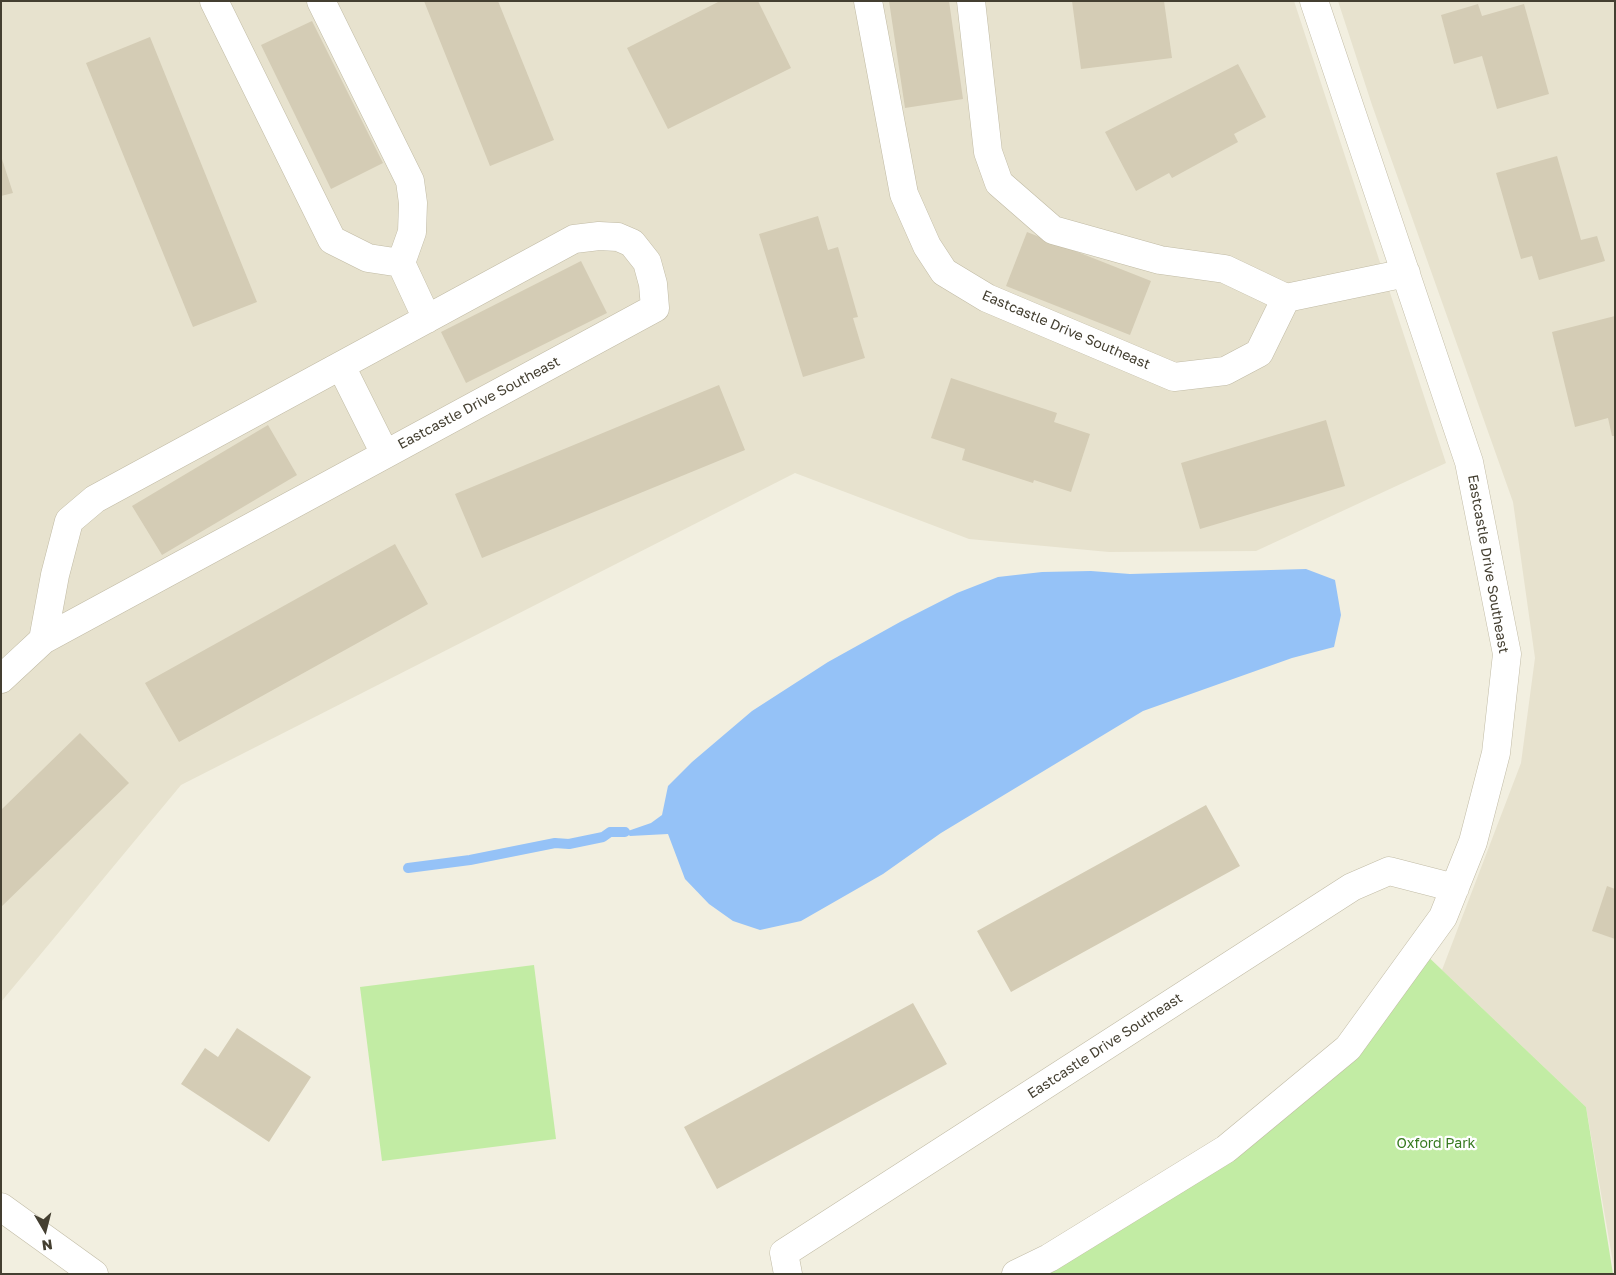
<!DOCTYPE html>
<style>
body{margin:0}
#map{position:relative;width:1616px;height:1275px;overflow:hidden;background:#f2efe0;font-family:"Golos Text",sans-serif}
canvas{display:block}
.frame{position:absolute;inset:0;border:2px solid #443f31;pointer-events:none}
.north{position:absolute;left:20px;top:1205px;width:50px;height:50px;-webkit-text-stroke:4px #fff;paint-order:stroke;rotate:172deg;font-size:14px;font-weight:700;line-height:20px;text-align:center;color:#443f31}
.north::after{content:'';display:block;margin:auto;width:18px;height:22px;background:#443f31;clip-path:polygon(50% 0,100% 100%,50% 72%,0 100%)}
</style>
<div id="map">
<canvas width="1616" height="1275"></canvas>
<div class="frame"></div>
<div class="north">N</div>
</div>
<script>
const context = document.querySelector('canvas').getContext('2d');
context.lineJoin = 'round';
function paint(path, color) { context.fillStyle = color; context.fill(path, 'evenodd'); }
const toPath = rows => new Path2D(rows.map(r => 'M' + r).join(''));
function stroke(path, color, width, dash) { context.strokeStyle = color; context.lineWidth = width; context.lineCap = dash ? 'butt' : 'round'; context.setLineDash(dash || []); context.stroke(path); }
function write(font, color, halo, rows, align = 'center') {
  context.font = font + ' "Golos Text",sans-serif'; context.lineWidth = 4.5; context.setLineDash([]); context.textBaseline = 'middle'; context.strokeStyle = halo; context.fillStyle = color; for (const [text, x, y, turn = 0] of rows) {
    context.save(); context.translate(x, y); context.rotate((+turn || 0) * Math.PI / 180); context.textAlign = isNaN(turn) ? turn : align; if (halo) context.strokeText(text, 0, 0); context.fillText(text, 0, 0); context.restore();
  }
}
paint(toPath([
 [1,1,1294,1,1446,463,1256,551,1109,552,969,539,795,473,181,785,1,1002],
 [1338,1,1615,1,1615,1274,1586,1107,1442,970,1521,763,1535,658,1513,502,1372,105]
]), '#e7e2ce');
paint(toPath([
 [1420,949,1586,1107,1613,1274,1014,1274,1049,1258,1348,1048],
 [534,965,556,1139,382,1161,360,987]
]), '#c2eca4');
paint(toPath([
 [1306,569,1335,580,1341,615,1334,647,1292,658,1143,711,941,833,883,874,801,921,760,930,733,921,709,904,685,879,668,834,630,836,625,832,651,823,662,815,668,786,692,762,752,711,828,662,900,622,957,593,998,577,1042,572,1091,571,1130,574]
]), '#95c2f7');
stroke(toPath([
 [408,868,470,860,555,843,569,844,603,837,610,832,625,832]
]), '#95c2f7', 10);
paint(toPath([
 [424,1,498,1,554,140,490,166],
 [720,1,758,1,791,68,668,129,627,48],
 [889,1,949,1,963,99,905,108],
 [1072,1,1164,1,1172,58,1081,69],
 [1478,4,1482,16,1524,4,1549,94,1497,109,1482,56,1454,64,1441,15],
 [312,21,383,163,331,189,261,45],
 [150,37,257,302,193,327,86,63],
 [1238,64,1266,117,1234,134,1238,142,1172,178,1169,173,1136,191,1105,132],
 [1,156,13,193,1,196],
 [1557,156,1581,240,1597,236,1605,261,1539,280,1532,256,1521,259,1496,173],
 [818,216,828,250,838,247,858,317,853,318,865,358,803,377,759,234],
 [1027,232,1151,281,1130,335,1006,286],
 [581,261,607,313,466,383,441,332],
 [1615,316,1615,436,1612,436,1608,418,1575,427,1552,332],
 [951,378,1057,413,1054,422,1090,434,1071,492,1034,480,1033,483,962,460,965,449,931,438],
 [719,385,745,450,482,558,455,494],
 [1326,420,1345,486,1200,529,1181,463],
 [268,425,297,475,162,555,132,506],
 [395,544,428,604,179,742,145,683],
 [80,733,129,783,1,907,1,810],
 [1206,805,1240,866,1011,992,977,931],
 [1607,886,1615,889,1615,939,1592,931],
 [913,1003,947,1064,717,1189,684,1127],
 [237,1028,311,1077,269,1142,181,1084,205,1048,218,1057]
]), '#d4ccb5');
const minor = toPath([
 [214,1,332,240,368,258,401,263],
 [321,1,410,181,413,203,412,232,401,263,427,319],
 [868,1,904,194,927,246,944,272,987,298,1174,377,1225,371,1259,353,1286,298],
 [971,1,988,152,999,183,1053,230,1160,260,1225,269,1286,298,1406,273],
 [341,366,385,454],
 [1,679,43,640,655,308,653,284,647,262,632,243,618,237,599,236,574,239,95,499,69,521,55,575,43,640],
 [1,1207,94,1274],
 [788,1274,784,1253,1352,887,1389,871,1455,888],
 [1016,1274,1049,1258,1226,1149,1348,1048,1443,917,1473,842,1496,753,1507,654,1469,462,1314,1]
]);
stroke(minor, '#c1bba5', 29);
stroke(minor, '#fff', 28);
write('14px', '#443f31', '#fff', [
 ["Eastcastle Drive Southeast",1066,330,23],
 ["Eastcastle Drive Southeast",479,403,-28],
 ["Eastcastle Drive Southeast",1488,564,80],
 ["Eastcastle Drive Southeast",1105,1046,-33]
]);
write('14px', '#377a20', '#fff', [
 ["Oxford Park",1436,1144]
]);
</script>
